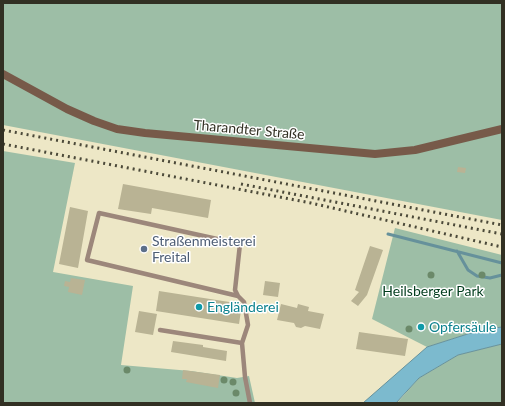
<!DOCTYPE html>
<meta charset="utf-8">
<style>
body{margin:0}
#map{position:relative;width:505px;height:406px;overflow:hidden;background:#ede7c6;font-family:Lato,sans-serif}
canvas{display:block}
.frame{position:absolute;inset:0;border:4px solid #323023;pointer-events:none}
</style>
<div id="map">
<canvas width="505" height="406"></canvas>
<div class="frame"></div>
</div>
<script>
const context = document.querySelector('canvas').getContext('2d');
context.lineJoin = 'round';
function paint(path, color) { context.fillStyle = color; context.fill(path, 'evenodd'); }
const toPath = rows => new Path2D(rows.map(r => 'M' + r).join(''));
function stroke(path, color, width, dash) { context.strokeStyle = color; context.lineWidth = width; context.lineCap = dash ? 'butt' : 'round'; context.setLineDash(dash || []); context.stroke(path); }
function write(font, color, halo, rows, align = 'center') {
  context.font = font + ' Lato,sans-serif'; context.lineWidth = 3; context.setLineDash([]); context.textBaseline = 'middle'; context.strokeStyle = halo; context.fillStyle = color; for (const [text, x, y, turn = 0] of rows) {
    context.save(); context.translate(x, y); context.rotate((+turn || 0) * Math.PI / 180); context.textAlign = isNaN(turn) ? turn : align; if (halo) context.strokeText(text, 0, 0); context.fillText(text, 0, 0); context.restore();
  }
}
paint(toPath([
 [3,3,502,3,502,220,3,125],
 [3,151,75,163,53,272,133,286,121,365,191,371,237,378,249,376,255,403,3,403],
 [395,228,502,255,502,327,480,330,427,347,372,319],
 [502,344,502,403,397,403,419,378,458,355]
]), '#9dbea6');
const water = toPath([
 [502,327,502,344,458,355,419,378,396,403,363,403,427,347,480,330,502,327]
]);
paint(water, '#7cbace');
stroke(water, '#66919b', 1);
stroke(toPath([
 [388,234,502,263],
 [457,251,468,270,477,276,490,278,502,275]
]), '#66919b', 3);
paint(toPath([
 [458,167,466,168,465,173,457,172],
 [123,184,211,200,208,218,152,208,151,214,118,209],
 [70,207,88,211,78,268,59,264],
 [370,246,383,250,367,295,358,306,351,301,359,292,355,290],
 [71,278,85,280,82,295,68,292,69,287,64,286,65,281,70,282],
 [265,281,280,283,278,297,263,295],
 [159,291,242,304,239,324,156,311],
 [281,304,297,308,298,304,309,307,308,311,324,314,320,329,305,326,301,328,296,327,294,323,277,320],
 [139,311,157,314,153,335,135,332],
 [359,332,408,339,405,356,356,349],
 [173,341,203,345,203,347,227,351,226,361,171,352],
 [183,370,220,375,218,388,186,382,187,379,182,379]
]), '#b9b394');
stroke(toPath([
 [238,296,87,260,99,213,240,244,235,290,238,296,244,302,248,325,242,343,245,377,250,403],
 [160,330,242,343]
]), '#9c877b', 4.5);
stroke(toPath([
 [3,74,67,109,94,121,117,129,145,133,375,154,415,150,502,129]
]), '#775a49', 8);
stroke(toPath([
 [3,130,502,225],
 [3,144,311,203,502,247],
 [241,184,502,234]
]), '#4b4939', 3, [2, 4]);
context.fillStyle = '#6b8969';
for (const [x, y] of [
 [431,275],
 [482,275],
 [409,329],
 [127,370],
 [224,380],
 [233,382],
 [236,393]
]) { context.beginPath(); context.arc(x, y, 3.5, 0, 2 * Math.PI); context.fill(); }
for (const [x, y, r, color] of [
 [144,249,4,"#5c6f8a"],
 [199,307,4,"#0f9aa8"],
 [421,327,4,"#0f9aa8"]
]) { const dot = new Path2D(); dot.arc(x, y, r, 0, 2 * Math.PI); context.fillStyle = color; context.fill(dot); stroke(dot, '#fff', 1.5); }
write('14px', '#323023', '#fff', [
 ["Tharandter Straße",249,130,5]
]);
write('14px', '#4e5e75', '#fff', [
 ["Straßenmeisterei",152,241],
 ["Freital",152,257]
], 'left');
write('14px', '#013c1d', '#fff', [
 ["Heilsberger Park",433,291]
]);
write('14px', '#0d838f', '#fff', [
 ["Engländerei",207,307],
 ["Opfersäule",429,327]
], 'left');
</script>
